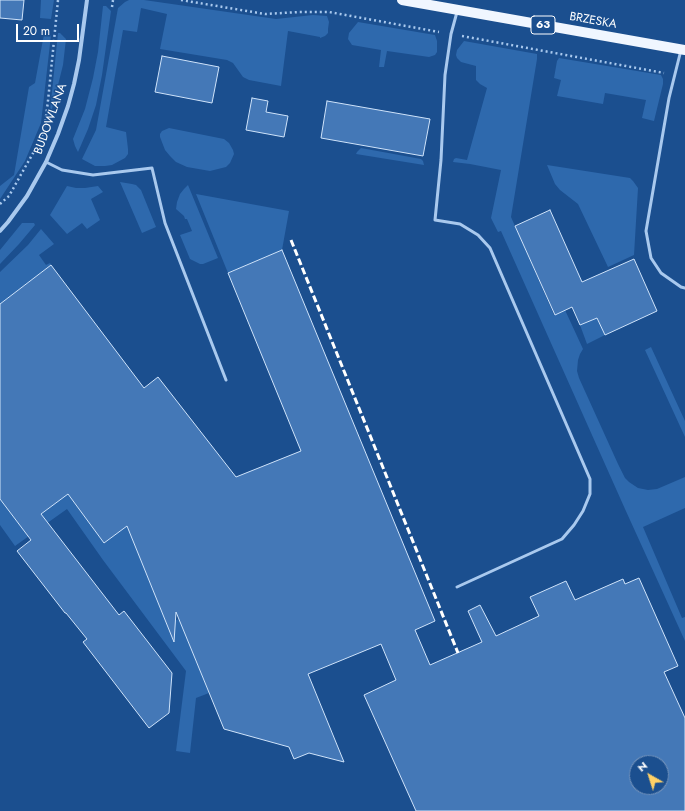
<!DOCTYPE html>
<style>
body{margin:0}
#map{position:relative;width:685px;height:811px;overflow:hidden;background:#1b4f8f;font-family:Jost,sans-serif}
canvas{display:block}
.north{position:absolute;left:629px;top:755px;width:40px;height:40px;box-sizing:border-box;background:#1b4f8f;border:1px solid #7695bc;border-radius:50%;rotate:321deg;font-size:11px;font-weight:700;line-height:16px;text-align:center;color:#fff}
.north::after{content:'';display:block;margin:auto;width:14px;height:18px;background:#ffd166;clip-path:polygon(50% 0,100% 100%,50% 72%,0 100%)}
.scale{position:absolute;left:16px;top:24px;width:63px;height:18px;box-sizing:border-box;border:2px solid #fff;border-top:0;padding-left:5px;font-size:12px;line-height:14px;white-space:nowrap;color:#fff;-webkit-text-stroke:3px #1b4f8f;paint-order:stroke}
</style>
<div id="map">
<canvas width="685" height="811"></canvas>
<div class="north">N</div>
<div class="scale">20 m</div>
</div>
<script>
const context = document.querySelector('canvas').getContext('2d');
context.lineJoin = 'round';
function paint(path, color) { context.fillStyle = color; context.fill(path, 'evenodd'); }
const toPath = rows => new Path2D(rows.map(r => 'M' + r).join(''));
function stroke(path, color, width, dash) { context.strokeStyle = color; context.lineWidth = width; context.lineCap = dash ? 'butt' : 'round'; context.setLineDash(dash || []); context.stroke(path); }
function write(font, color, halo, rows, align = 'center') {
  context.font = font + ' Jost,sans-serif'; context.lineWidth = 3; context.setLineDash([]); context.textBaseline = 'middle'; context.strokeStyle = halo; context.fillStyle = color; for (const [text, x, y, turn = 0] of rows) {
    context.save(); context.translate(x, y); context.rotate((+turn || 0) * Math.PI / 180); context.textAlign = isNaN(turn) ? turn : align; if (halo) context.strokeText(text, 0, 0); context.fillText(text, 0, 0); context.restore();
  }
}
paint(toPath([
 [41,0,54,0,51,19,40,18],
 [129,0,144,0,276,19,313,15,327,16,329,22,328,29,328,33,325,36,320,38,320,37,288,31,281,86,249,80,243,77,233,63,227,60,160,49,167,14,141,8,137,32,123,30,106,127,126,132,128,149,128,154,125,158,112,165,105,166,95,166,82,159,96,130,118,8,125,2],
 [103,6,106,6,111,11,102,75,96,105,88,129,78,152,75,146,73,139,85,109,93,78,98,52],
 [358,22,435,35,437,41,437,52,435,55,429,57,387,51,384,67,379,67,381,50,352,45,348,39,349,33],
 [58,33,60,33,66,39,63,65,49,121],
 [44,34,51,35,41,123,25,161,0,199,0,186,14,175,29,87,35,83],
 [464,41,537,54,537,59,511,217,554,315,565,310,583,349,580,354,578,360,577,371,579,378,618,464,625,478,629,482,638,488,648,490,657,489,685,477,685,508,643,527,682,618,685,617,685,641,625,509,501,231,498,232,491,218,501,170,470,164,453,162,454,159,456,158,467,160,487,88,480,84,476,80,476,66,461,62,457,58,456,55,457,50],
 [559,58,661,75,663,79,663,84,654,121,642,118,646,100,605,93,603,104,557,96,561,80,554,78,557,61],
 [169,128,224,139,229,143,233,150,234,154,230,163,226,167,210,171,187,167,176,162,170,156,165,150,160,137,160,134,162,131],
 [361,148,421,159,423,161,424,165,356,154,357,152],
 [547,165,630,178,633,181,638,188,634,255,608,267,578,204,560,190,555,184],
 [120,182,132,184,136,185,141,190,156,227,142,233],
 [188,185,218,258,203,264,200,264,190,259,180,235,192,231,187,219,185,219,184,216,176,209,177,202,180,194,184,189],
 [67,186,76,188,85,188,98,186,103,192,91,199,100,220,87,229,82,223,67,234,50,215],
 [196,194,289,211,282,250,228,273],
 [22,223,34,223,35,225,19,244,0,264,0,250],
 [41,229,54,244,39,255,46,265,50,263,51,265,0,304,0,272,28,245],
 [597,318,605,335,587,344,580,325],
 [651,347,685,421,685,437,645,350],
 [68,494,104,543,139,517,170,525,137,550,167,624,179,619,209,693,196,698,190,753,176,751,186,671,103,560,67,509,15,546,0,525,0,499,22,528]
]), '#2e69ad');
const building = toPath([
 [0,0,24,0,22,20,0,18,0,0],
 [162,56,219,67,212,103,155,92,162,56],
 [252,98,268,101,266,112,288,116,284,137,246,130,252,98],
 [327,101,430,119,423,156,321,138,327,101],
 [550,210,582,282,634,259,657,311,605,335,597,318,580,325,572,307,555,315,515,226,550,210],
 [282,250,435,621,415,630,430,665,482,642,468,611,480,605,496,636,539,616,530,597,566,581,575,600,623,579,625,584,639,578,678,666,664,672,685,718,685,811,416,811,364,695,396,680,381,644,308,674,344,762,309,753,294,759,289,747,224,729,176,612,174,642,127,526,104,543,68,494,41,514,119,615,124,611,172,673,169,713,149,728,83,642,87,639,66,613,65,613,17,551,31,540,0,499,0,304,51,265,144,388,158,377,236,477,301,451,228,273,282,250],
 [637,763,661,763,661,787,637,787,637,763]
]);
paint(building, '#4478b7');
stroke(building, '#cfe3fa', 1);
stroke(toPath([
 [181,0,265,14,299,12,329,12,439,32],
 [112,7,113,0],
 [589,18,590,13],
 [462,36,664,73],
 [42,136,45,124,48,101,58,0],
 [0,204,9,196,37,146]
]), '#a9c9ee', 2.5, [2, 3]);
stroke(toPath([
 [457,12,451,34,445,75,441,160,435,220,460,224,478,235,490,248,590,479,590,494,583,511,574,525,562,539,457,587],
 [681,50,669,98,646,231,651,258,661,273,681,287,685,288],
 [46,162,62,170,93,175,152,168,165,223,226,380]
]), '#a9c9ee', 3);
stroke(toPath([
 [0,231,8,222,27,196,46,162,58,134,68,106,74,84,79,60,87,0]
]), '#a9c9ee', 4);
stroke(toPath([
 [402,0,685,50]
]), '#f0f6ff', 10);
stroke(toPath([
 [291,240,458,653]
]), '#fff', 3, [7, 3]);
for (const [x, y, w] of [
 [543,25,24]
]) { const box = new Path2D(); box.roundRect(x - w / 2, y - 9, w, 18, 3); context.fillStyle = '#1b4f8f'; context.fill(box); stroke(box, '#fff', 1); }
write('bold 11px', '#fff', null, [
 ["63",543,25]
]);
write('12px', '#fff', '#1b4f8f', [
 ["BRZESKA",593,21,10],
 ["BUDOWLANA",51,119,-70]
]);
</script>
